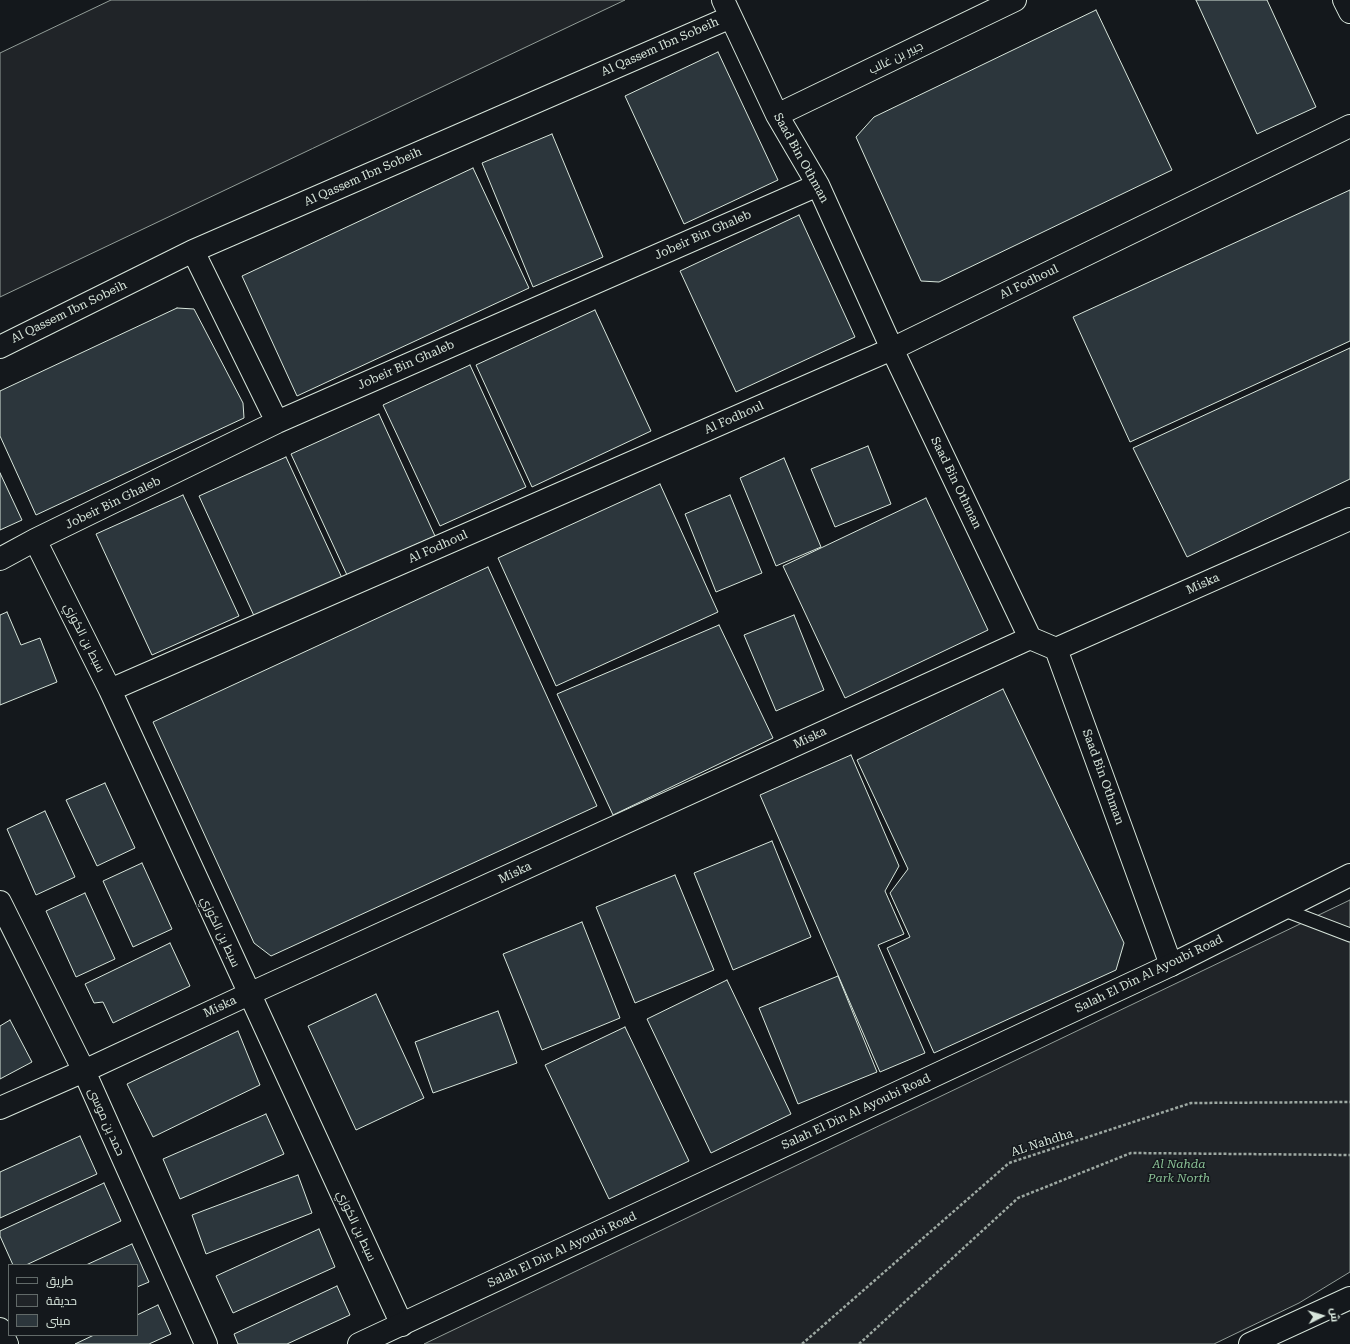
<!DOCTYPE html>
<meta charset="utf-8">
<style>
body{margin:0}
#map{position:relative;width:1350px;height:1344px;overflow:hidden;background:#14181c;font-family:"Roboto Serif",Cairo,serif}
canvas{display:block}
.legend{position:absolute;left:8px;top:1264px;width:130px;height:72px;box-sizing:border-box;background:#14181c;border:1px solid #626a69;margin:0;padding:5px 7px;list-style:none;font-size:12px;color:#d8e6dc}
.legend li{display:flex;align-items:center;gap:8px;height:20px}
.legend b{width:20px;border:1px solid #626a69}
.north{position:absolute;left:1302px;top:1296px;width:40px;height:40px;-webkit-text-stroke:3px #14181c;paint-order:stroke;rotate:85deg;font-size:11px;font-weight:700;line-height:16px;text-align:center;color:#d8e6dc}
.north::after{content:'';display:block;margin:auto;width:14px;height:18px;background:#d8e6dc;clip-path:polygon(50% 0,100% 100%,50% 72%,0 100%)}
</style>
<div id="map">
<canvas width="1350" height="1344"></canvas>
<ul class="legend">
<li><b style="height:5px;background:#14181c"></b>طريق</li>
<li><b style="height:11px;background:#202428"></b>حديقة</li>
<li><b style="height:11px;background:#2c363c"></b>مبنى</li>
</ul>
<div class="north">ش</div>
</div>
<script>
const context = document.querySelector('canvas').getContext('2d');
context.lineJoin = 'round';
function paint(path, color) { context.fillStyle = color; context.fill(path, 'evenodd'); }
const toPath = rows => new Path2D(rows.map(r => 'M' + r).join(''));
function stroke(path, color, width, dash) { context.strokeStyle = color; context.lineWidth = width; context.lineCap = dash ? 'butt' : 'round'; context.setLineDash(dash || []); context.stroke(path); }
function write(font, color, halo, rows, align = 'center') {
  context.font = font + ' "Roboto Serif",Cairo,serif'; context.lineWidth = 3; context.setLineDash([]); context.textBaseline = 'middle'; context.strokeStyle = halo; context.fillStyle = color; for (const [text, x, y, turn = 0] of rows) {
    context.save(); context.translate(x, y); context.rotate((+turn || 0) * Math.PI / 180); context.textAlign = isNaN(turn) ? turn : align; if (halo) context.strokeText(text, 0, 0); context.fillText(text, 0, 0); context.restore();
  }
}
const green = toPath([
 [111,0,625,0,0,297,0,53,111,0],
 [1350,900,1350,1272,1299,1303,1214,1344,424,1344,1350,900]
]);
paint(green, '#202428');
stroke(green, '#939e99', 1);
const building = toPath([
 [1196,0,1267,0,1316,107,1257,134,1196,0],
 [1096,10,1172,170,939,282,921,281,856,137,874,117,1096,10],
 [718,52,778,180,684,224,625,96,718,52],
 [552,134,603,257,533,287,482,163,552,134],
 [473,168,529,288,297,396,242,276,473,168],
 [1350,190,1350,341,1130,442,1073,317,1350,190],
 [799,215,855,337,736,392,680,271,799,215],
 [177,308,194,309,243,403,244,418,36,515,0,436,0,391,177,308],
 [595,310,651,431,532,487,476,365,595,310],
 [1350,348,1350,479,1187,557,1133,448,1350,348],
 [470,365,526,487,440,526,383,405,470,365],
 [379,414,435,536,347,575,291,454,379,414],
 [868,446,891,504,835,527,811,469,868,446],
 [286,457,342,578,255,618,199,496,286,457],
 [784,458,821,547,776,566,740,478,784,458],
 [0,473,22,520,0,530,0,473],
 [660,484,718,612,556,686,498,558,660,484],
 [183,495,239,616,152,655,96,534,183,495],
 [730,495,762,573,716,592,685,514,730,495],
 [926,498,988,630,845,698,783,566,926,498],
 [488,567,597,806,271,956,254,943,153,722,488,567],
 [7,612,21,645,40,638,57,682,0,705,0,615,7,612],
 [794,615,824,690,776,711,744,635,794,615],
 [719,625,773,738,613,815,557,694,719,625],
 [1003,689,1124,943,1116,970,934,1053,887,948,910,937,890,893,908,869,857,760,1003,689],
 [851,755,899,866,885,891,904,934,878,945,925,1053,880,1072,760,795,851,755],
 [105,783,135,848,97,866,66,800,105,783],
 [45,811,75,877,36,895,7,829,45,811],
 [772,841,811,937,733,970,694,873,772,841],
 [142,863,172,929,133,947,103,881,142,863],
 [675,875,714,970,635,1003,596,907,675,875],
 [85,893,115,959,76,977,46,911,85,893],
 [582,922,620,1018,542,1050,503,954,582,922],
 [170,943,190,986,113,1023,103,1002,94,1003,85,984,170,943],
 [838,976,877,1072,798,1104,759,1008,838,976],
 [727,980,791,1114,711,1153,647,1019,727,980],
 [376,994,424,1098,356,1130,308,1026,376,994],
 [498,1011,517,1063,433,1093,415,1042,498,1011],
 [10,1020,32,1062,0,1079,0,1026,10,1020],
 [625,1027,689,1161,609,1199,545,1065,625,1027],
 [238,1031,260,1085,153,1137,127,1084,238,1031],
 [266,1114,284,1154,180,1199,163,1159,266,1114],
 [80,1136,97,1174,0,1218,0,1172,80,1136],
 [298,1175,312,1213,206,1254,192,1215,298,1175],
 [104,1183,121,1221,26,1265,13,1265,0,1236,0,1231,104,1183],
 [319,1229,335,1267,233,1313,216,1276,319,1229],
 [132,1244,149,1282,137,1287,137,1265,86,1265,132,1244],
 [337,1286,350,1315,287,1344,238,1344,234,1334,337,1286],
 [158,1305,171,1334,149,1344,75,1344,94,1335,137,1335,137,1315,158,1305]
]);
paint(building, '#2c363c');
stroke(building, '#d8e6dc', 1);
const service = toPath([
 [1282,909,1350,935]
]);
const minor = toPath([
 [723,0,777,115,818,185,892,349,1030,638,1056,649,1171,965],
 [1344,0,1350,12],
 [777,115,1015,0],
 [193,251,277,422],
 [0,347,193,251,731,17],
 [35,540,110,690,402,1325],
 [0,559,35,540,277,422,818,185],
 [1056,649,1350,519],
 [110,690,892,349,1350,126],
 [0,902,84,1071,206,1344],
 [0,1108,84,1071,249,994,1030,638],
 [0,1329,7,1344]
]);
const primary = toPath([
 [359,1344,1171,965,1350,875],
 [1250,1344,1350,1298]
]);
stroke(service, '#d8e6dc', 15);
stroke(minor, '#d8e6dc', 24);
stroke(primary, '#d8e6dc', 24);
stroke(toPath([
 [802,1344,1009,1163,1191,1103,1350,1102],
 [859,1344,1018,1198,1131,1153,1350,1155]
]), '#9da8a2', 2.5, [3, 2]);
stroke(service, '#14181c', 13);
stroke(minor, '#14181c', 22);
stroke(primary, '#14181c', 22);
write('12px', '#d8e6dc', '#14181c', [
 ["Al Qassem Ibn Sobeih",660,47,-24],
 ["جبير بن غالب",896,58,-26],
 ["Saad Bin Othman",801,158,61],
 ["Al Qassem Ibn Sobeih",363,177,-24],
 ["Jobeir Bin Ghaleb",703,235,-24],
 ["Al Fodhoul",1029,282,-26],
 ["Al Qassem Ibn Sobeih",69,312,-26],
 ["Jobeir Bin Ghaleb",406,365,-24],
 ["Al Fodhoul",734,418,-24],
 ["Saad Bin Othman",956,483,64],
 ["Jobeir Bin Ghaleb",113,503,-26],
 ["Al Fodhoul",438,547,-24],
 ["Miska",1203,584,-24],
 ["سبط بن الكوزي",84,638,63],
 ["Miska",810,738,-25],
 ["Saad Bin Othman",1103,777,70],
 ["Miska",515,873,-25],
 ["سبط بن الكوزي",220,932,65],
 ["Salah El Din Al Ayoubi Road",1149,974,-26],
 ["Miska",220,1007,-25],
 ["Salah El Din Al Ayoubi Road",856,1112,-25],
 ["حمد بن موسى",106,1122,66],
 ["AL Nahdha",1042,1143,-18],
 ["سبط بن الكوزي",356,1226,65],
 ["Salah El Din Al Ayoubi Road",562,1250,-25]
]);
write('italic 12px', '#8ac095', '#14181c', [
 ["Al Nahda",1179,1164],
 ["Park North",1179,1178]
]);
</script>
